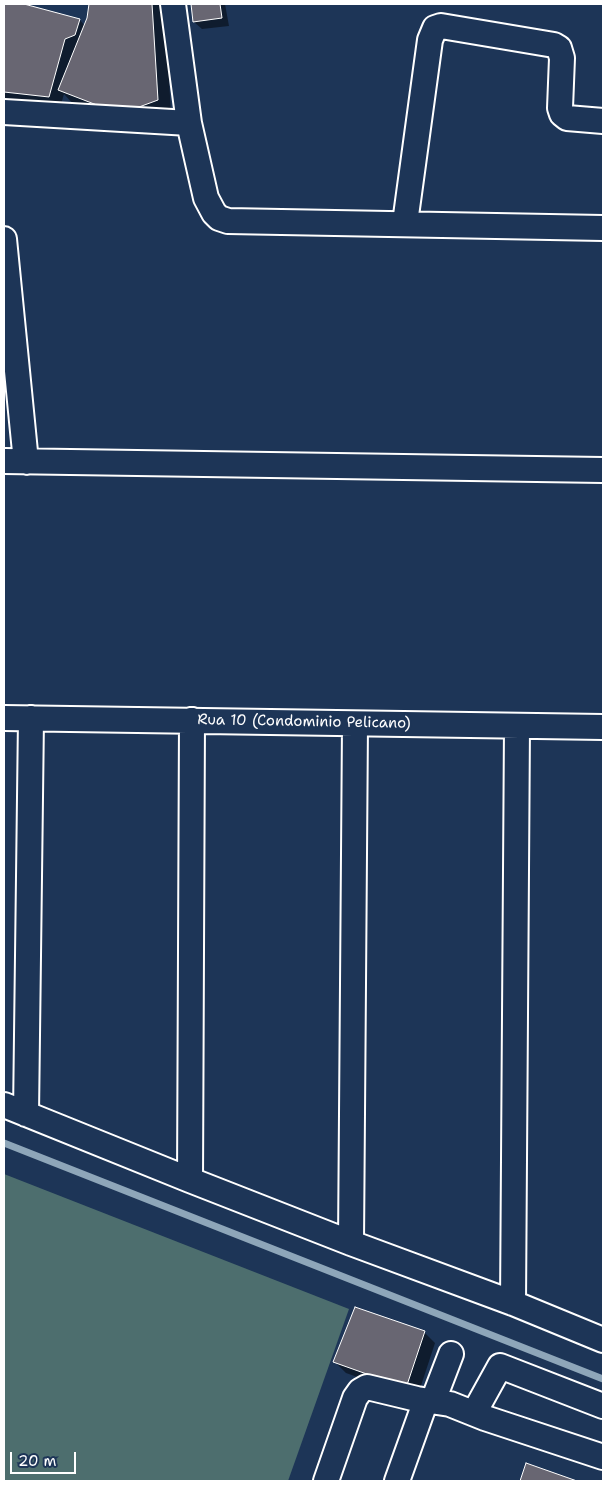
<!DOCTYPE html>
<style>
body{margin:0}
#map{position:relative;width:607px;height:1485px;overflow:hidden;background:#1d3557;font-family:"Shantell Sans",sans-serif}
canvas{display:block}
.frame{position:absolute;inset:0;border:5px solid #fff;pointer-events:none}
.scale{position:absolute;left:10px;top:1452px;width:66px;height:22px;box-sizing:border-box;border:2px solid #fff;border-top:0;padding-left:6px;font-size:15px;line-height:18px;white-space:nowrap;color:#fff;-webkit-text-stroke:4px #1d3557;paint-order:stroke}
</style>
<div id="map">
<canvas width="607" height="1485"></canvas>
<div class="frame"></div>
<div class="scale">20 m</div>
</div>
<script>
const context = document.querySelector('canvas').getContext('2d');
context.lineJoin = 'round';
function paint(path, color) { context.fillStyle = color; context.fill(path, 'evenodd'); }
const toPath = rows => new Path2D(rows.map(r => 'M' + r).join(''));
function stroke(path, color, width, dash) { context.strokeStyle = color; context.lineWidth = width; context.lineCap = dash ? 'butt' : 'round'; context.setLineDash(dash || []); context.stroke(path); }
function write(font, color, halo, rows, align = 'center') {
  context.font = font + ' "Shantell Sans",sans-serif'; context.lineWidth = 4; context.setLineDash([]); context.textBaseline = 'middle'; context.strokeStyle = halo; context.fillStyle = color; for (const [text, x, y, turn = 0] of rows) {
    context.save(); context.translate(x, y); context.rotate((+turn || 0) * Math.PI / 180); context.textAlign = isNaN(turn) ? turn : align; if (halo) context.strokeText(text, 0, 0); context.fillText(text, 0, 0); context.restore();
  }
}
paint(toPath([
 [4,1174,349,1309,288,1481,4,1481]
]), '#4d6e6e');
paint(toPath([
 [4,4,20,4,80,20,85,26,88,18,90,4,161,4,165,8,171,114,135,128,73,104,64,94,60,108,4,101],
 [192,4,225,4,229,26,202,29,194,22],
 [424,1332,435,1343,417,1398,346,1373,335,1362],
 [527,1465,573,1481,521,1481]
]), '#0007');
stroke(toPath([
 [4,1143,603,1379]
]), '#8ea6b9', 7);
const building = toPath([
 [4,4,24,4,80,19,75,35,65,39,49,97,4,92,4,4],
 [89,4,152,4,158,100,120,114,58,90,87,18,89,4],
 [191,4,220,4,222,18,193,22,191,4],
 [355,1307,425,1331,406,1388,333,1362,355,1307],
 [526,1463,577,1481,520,1481,526,1463]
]);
paint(building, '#686672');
stroke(building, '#fff', 1);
const minor = toPath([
 [173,4,189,123,206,198,214,213,219,218,228,221,603,228],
 [4,112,189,123],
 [405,223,430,40,435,28,441,26,554,45,559,48,562,58,560,108,562,114,567,118,603,121],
 [4,239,26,462],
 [4,461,603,470],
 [4,718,603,727],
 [4,1105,190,1180,351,1243,513,1303,603,1340],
 [26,1114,31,718],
 [190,1180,192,720],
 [351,1243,355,724],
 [513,1303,517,726],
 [433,1401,451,1354],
 [474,1413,500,1366,603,1406],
 [326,1481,355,1398,360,1391,367,1387,417,1399,450,1404,485,1418,603,1457],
 [397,1481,426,1400]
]);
stroke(minor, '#fff', 28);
stroke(minor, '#1d3557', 24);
write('15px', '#fff', '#1d3557', [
 ["Rua 10 (Condominio Pelicano)",304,722,1]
]);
</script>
